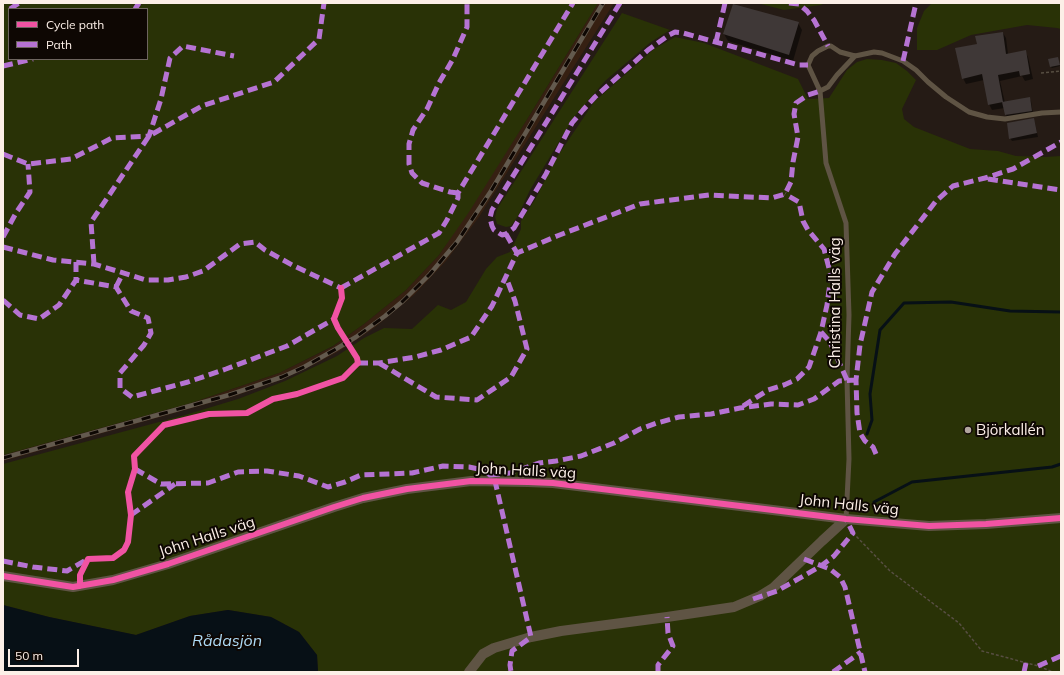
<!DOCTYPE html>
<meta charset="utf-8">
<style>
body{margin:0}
#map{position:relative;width:1064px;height:675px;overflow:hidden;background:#251b15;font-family:Mulish,sans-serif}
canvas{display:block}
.frame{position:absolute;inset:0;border:4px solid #fcefe7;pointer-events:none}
.legend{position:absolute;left:8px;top:8px;width:140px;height:52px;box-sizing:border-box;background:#0e0703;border:1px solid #6d645e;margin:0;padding:5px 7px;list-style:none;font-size:12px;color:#fcefe7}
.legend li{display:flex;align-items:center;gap:8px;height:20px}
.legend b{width:20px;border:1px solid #6d645e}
.scale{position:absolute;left:8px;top:649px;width:71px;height:18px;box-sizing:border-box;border:2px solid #fcefe7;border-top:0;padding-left:5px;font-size:12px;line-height:14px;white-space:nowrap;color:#fcefe7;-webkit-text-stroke:3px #0e0703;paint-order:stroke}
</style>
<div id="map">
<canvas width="1064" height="675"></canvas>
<div class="frame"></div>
<ul class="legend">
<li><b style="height:5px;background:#f153a3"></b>Cycle path</li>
<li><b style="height:5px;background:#b673d3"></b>Path</li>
</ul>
<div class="scale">50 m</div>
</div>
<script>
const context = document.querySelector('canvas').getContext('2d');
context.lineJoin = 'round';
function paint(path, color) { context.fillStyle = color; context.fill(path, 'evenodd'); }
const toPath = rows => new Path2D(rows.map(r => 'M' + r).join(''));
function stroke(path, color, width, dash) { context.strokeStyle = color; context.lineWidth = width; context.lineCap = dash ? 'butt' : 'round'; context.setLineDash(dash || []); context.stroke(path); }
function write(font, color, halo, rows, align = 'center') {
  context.font = font + ' Mulish,sans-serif'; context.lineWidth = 4; context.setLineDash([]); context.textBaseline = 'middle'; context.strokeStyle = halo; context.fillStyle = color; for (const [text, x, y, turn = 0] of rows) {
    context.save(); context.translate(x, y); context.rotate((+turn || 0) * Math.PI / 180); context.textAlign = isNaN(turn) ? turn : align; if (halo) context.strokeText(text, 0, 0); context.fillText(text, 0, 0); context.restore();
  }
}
paint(toPath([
 [598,3,614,3,479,217,446,261,414,295,374,328,341,350,315,364,283,379,235,396,3,461,3,455,191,403,279,373,332,347,364,324,406,290,439,255,531,113]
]), '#362012');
paint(toPath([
 [3,3,598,3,531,113,469,212,439,255,406,290,364,324,333,346,279,373,191,403,3,455],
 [9,9,147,9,147,59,9,59],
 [757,3,825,3,821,5,784,10],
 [932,3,1061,3,1061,29,1057,28,1027,25,971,35,937,50,917,50,917,28,924,11],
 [622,13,670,30,651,42,605,81,574,117,530,190,518,216,511,226,506,227,497,224,495,217,497,209],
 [675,37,704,43,798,79,808,99,829,98,847,70,857,62,867,59,882,60,896,63,907,71,916,80,902,109,904,119,914,127,970,149,998,151,1016,156,1045,157,1061,156,1061,672,318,672,317,655,299,632,271,617,228,610,190,616,136,635,49,617,3,605,3,464,185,415,238,399,285,381,337,356,364,338,384,328,412,329,438,305,451,310,466,302,486,269,497,257,510,252,521,229,521,221,536,198,555,160,594,102,654,49]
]), '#293206');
paint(toPath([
 [3,605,49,617,136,635,190,616,228,610,271,617,299,632,317,655,318,672,3,672]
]), '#071016');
paint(toPath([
 [798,23,802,30,793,61,728,41,724,34],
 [1003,33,1006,38,1008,54,1025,51,1028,57,1033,79,1025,81,1022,76,1000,81,1005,103,1029,98,1031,101,1033,114,1008,118,1006,115,1005,108,992,110,989,104,984,80,966,84,963,78,978,45],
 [1058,59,1060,66,1052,68,1051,67],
 [1033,119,1035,123,1038,137,1012,141,1010,138]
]), '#0007');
stroke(toPath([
 [867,434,872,420,870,394,880,330,904,303,951,302,1010,311,1061,312],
 [874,502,912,482,1052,467,1061,464]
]), '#071016', 3);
paint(toPath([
 [733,4,799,22,789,55,723,34],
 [1003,32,1006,54,1026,50,1030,74,1020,76,1019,71,998,75,1003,102,988,105,982,74,962,79,955,48,977,44,975,36],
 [1058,57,1060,65,1050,67,1048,59],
 [1030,97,1032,111,1005,115,1002,102],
 [1034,118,1037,133,1009,139,1007,123]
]), '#3f3837');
stroke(toPath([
 [1041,73,1061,71],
 [853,533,890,571,959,623,982,651,1038,666,1053,672]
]), '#574e42', 1.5, [3, 2]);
stroke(toPath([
 [820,91,828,87,837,75,855,56],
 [846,519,849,459,847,380,849,315,846,223,826,163,820,91,808,65,812,56,818,51,828,46,831,46,840,52,855,56,874,52,882,53,903,61,916,70,928,82,946,97,969,112,987,117,1005,119,1042,113,1061,112]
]), '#5f5444', 5);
stroke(toPath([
 [3,576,73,587,113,580,168,564,334,507,363,498,407,489,471,481,528,482,553,483,846,519,929,526,986,524,1061,518],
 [469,672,483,654,494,648,531,637,561,631,667,617,734,607,760,596,773,588,822,541,846,519]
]), '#5f5444', 10);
const rail = toPath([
 [3,458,229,395,282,377,304,367,336,349,356,337,385,316,403,301,430,274,457,242,491,191,603,3]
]);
stroke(rail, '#635a4e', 4.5);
stroke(rail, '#0e0703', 3, [9]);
stroke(toPath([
 [620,3,492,210,490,218,492,226,494,230,502,235,506,234,514,228,546,174,572,123,583,110,595,97,648,50,669,35,675,32,683,33,799,65,808,65],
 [789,3,799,4,807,11,814,20,828,46],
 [10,9,19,3],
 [135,9,139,3],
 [716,42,725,3],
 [903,61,916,3],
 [3,66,33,59],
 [3,154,28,164,71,159,112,138,149,136,161,99,170,58,183,46,234,56],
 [988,179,1061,190],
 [458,193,450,192,422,183,412,173,409,164,409,144,413,130,427,109,439,83,453,59,467,27,467,3],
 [506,234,517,253],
 [3,237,16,213,30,192,28,164],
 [3,247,53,260,94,264,146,280,168,280,186,277,203,271,240,244,255,242,265,250,294,266,341,288],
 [76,262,76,280],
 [94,264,91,222,149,136,202,106,274,82,319,39,324,3],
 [116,287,123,273],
 [341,288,439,233,447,220,458,198,458,193,573,3],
 [3,300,20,315,39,319,59,305,76,280,116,287,131,311,148,318,151,333,144,345,120,373,120,388,132,397,188,382,226,369,287,346,334,319],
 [821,332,830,342,847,380],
 [358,363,379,363,415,357,441,350,471,337,492,306,517,253,557,236,640,204,709,195,772,198,785,194,791,182,793,162,798,137,794,114,796,103,808,95,820,91],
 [379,363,436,397,477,400,511,377,527,349,515,301,506,277],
 [743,406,768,390,784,385,797,379,809,367,821,332,827,305,831,276,824,249,808,230,803,221,799,202,785,194],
 [876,454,873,447,865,441,860,433,857,413,856,380,860,345,872,292,895,254,936,201,953,186,985,178,1013,169,1061,142],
 [135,469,161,484,208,483,238,472,267,471,299,476,328,487,345,482,361,475,412,473,443,466,469,467,483,470,490,475,495,481,531,637,512,651,510,665,511,672],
 [490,475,510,473,539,463,556,461,581,456,614,443,640,429,657,423,679,417,711,414,740,408,771,404,798,405,814,399,839,381,856,380],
 [131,515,175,484],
 [804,559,830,569,840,577,845,587,865,672],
 [3,561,33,567,67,571,86,560],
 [753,599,777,591,821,566,834,556,853,533,846,519],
 [1038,666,1061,656],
 [658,672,658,665,673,646,668,633,667,617],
 [833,672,861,652],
 [1024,672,1026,663]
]), '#b673d3', 5, [10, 5]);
stroke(toPath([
 [3,576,73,587,113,580,168,564,334,507,363,498,407,489,471,481,528,482,553,483,846,519,929,526,986,524,1061,518],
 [80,586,80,575,88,559,113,558,124,550,128,542,131,515,128,492,135,469,134,456,164,425,209,414,247,413,273,399,297,394,343,378,358,363,357,358,338,328,334,319,342,298,341,288]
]), '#f153a3', 6);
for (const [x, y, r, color] of [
 [968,430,4,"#b1a59e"]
]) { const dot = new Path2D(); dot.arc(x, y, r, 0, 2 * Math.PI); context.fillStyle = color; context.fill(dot); stroke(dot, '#0e0703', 1.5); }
write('15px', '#fcefe7', '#0e0703', [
 ["Christina Halls väg",835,303,-90],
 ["John Halls väg",526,471,3],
 ["John Halls väg",849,505,6],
 ["John Halls väg",207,537,-18]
]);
write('15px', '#fcefe7', '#0e0703', [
 ["Björkallén",976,430]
], 'left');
write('italic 16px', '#aedbf6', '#0e0703', [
 ["Rådasjön",227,641]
]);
</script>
